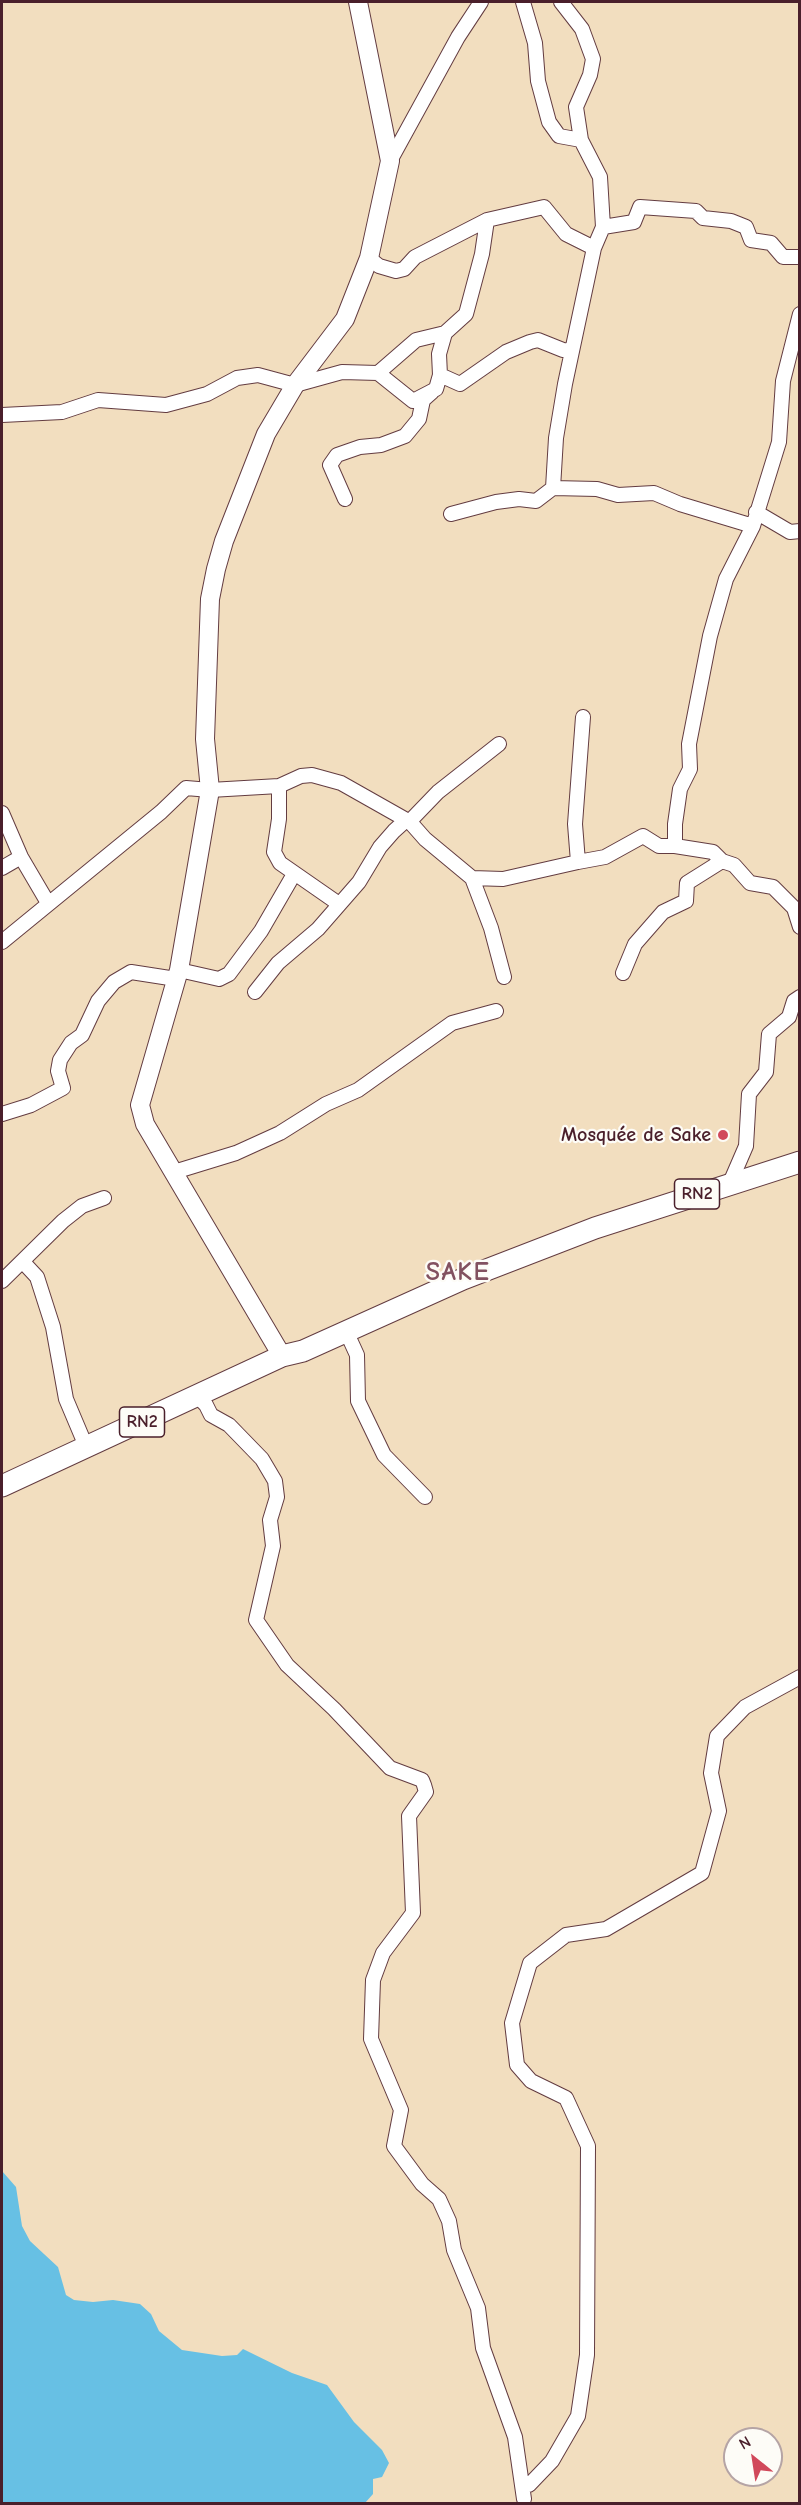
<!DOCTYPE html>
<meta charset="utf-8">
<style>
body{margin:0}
#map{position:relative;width:801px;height:2505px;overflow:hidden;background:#f2debf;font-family:"Comic Neue",sans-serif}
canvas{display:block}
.frame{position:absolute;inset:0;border:3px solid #4a1f2b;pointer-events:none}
.north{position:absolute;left:723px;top:2427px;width:60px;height:60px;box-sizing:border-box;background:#fdfcf7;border:2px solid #b5a4a5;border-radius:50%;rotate:330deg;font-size:16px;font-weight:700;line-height:24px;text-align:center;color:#4a1f2b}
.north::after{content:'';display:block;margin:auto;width:21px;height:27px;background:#d1495b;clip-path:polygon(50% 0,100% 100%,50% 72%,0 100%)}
</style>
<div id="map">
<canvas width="801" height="2505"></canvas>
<div class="frame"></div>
<div class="north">N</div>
</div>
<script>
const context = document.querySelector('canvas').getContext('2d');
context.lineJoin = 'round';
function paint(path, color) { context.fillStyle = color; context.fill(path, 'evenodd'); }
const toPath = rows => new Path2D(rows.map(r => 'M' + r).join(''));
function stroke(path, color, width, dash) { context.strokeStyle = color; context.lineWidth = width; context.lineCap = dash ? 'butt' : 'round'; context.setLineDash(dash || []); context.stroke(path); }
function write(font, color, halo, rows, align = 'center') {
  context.font = font + ' "Comic Neue",sans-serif'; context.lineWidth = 4.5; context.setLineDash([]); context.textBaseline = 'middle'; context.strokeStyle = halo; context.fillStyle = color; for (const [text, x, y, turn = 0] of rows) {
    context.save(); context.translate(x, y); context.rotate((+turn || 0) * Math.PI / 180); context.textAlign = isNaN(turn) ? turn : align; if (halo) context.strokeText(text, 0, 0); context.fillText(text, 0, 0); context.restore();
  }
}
paint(toPath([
 [2,2171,16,2187,22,2226,30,2241,58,2267,66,2295,74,2300,93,2302,113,2300,140,2304,151,2314,159,2331,182,2350,222,2356,237,2355,243,2349,292,2373,327,2385,354,2422,382,2450,389,2463,382,2477,373,2479,373,2494,365,2503,2,2503]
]), '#67c0e4');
const minor = toPath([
 [561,2,582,29,593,59,590,75,576,107,581,140],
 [390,161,458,37,481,2],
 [603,227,634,222,640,207,696,211,703,218,731,221,746,227,751,240,771,243,783,257,800,257],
 [369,258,379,266,396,271,404,269,415,257,487,220,544,207,566,234,594,248],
 [800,314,783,381,779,442,753,526,726,579,710,636,689,744,690,769,680,789,675,824,675,846,713,852,722,861,734,865,750,883,773,887,794,908,800,927],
 [378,373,416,340,445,333,466,314,482,254,487,220],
 [440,375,439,354,445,333],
 [2,415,62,412,98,400,166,405,207,394,237,378,258,375,295,385,342,372,378,373,413,401,436,389,440,375,460,384,506,352,530,342,538,340,563,350,572,351],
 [553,488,597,489,618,495,654,493,680,504,753,526],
 [345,499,330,465,337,455,360,447,381,445,405,436,419,419,423,400,432,392],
 [756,512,790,532,800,531],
 [451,514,496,502,519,499,536,501,553,488,556,438,565,384,594,248,603,227,600,177,581,140,559,136,549,122,538,81,535,43,523,2],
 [279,786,279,819,274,852,280,863,339,904],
 [2,813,21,857,48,903],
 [578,862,605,857,643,836,659,846,675,846],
 [2,868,21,857],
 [472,878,503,879,578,862,575,824,583,717],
 [2,942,161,812,186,788,210,790,279,786,301,776,312,775,341,783,410,822,425,839,472,878,491,928,504,977],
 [179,970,219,979,229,974,261,931,294,874],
 [623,973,635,944,663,912,686,901,687,883,722,861],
 [255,992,278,963,318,929,359,882,380,847,394,831,405,821,411,820,438,792,499,744],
 [2,1114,31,1105,63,1088,58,1071,60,1060,71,1043,82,1035,98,1001,114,982,131,972,176,979],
 [174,1172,236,1153,280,1133,326,1104,358,1090,452,1023,496,1011],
 [730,1183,746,1146,749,1094,766,1072,769,1034,789,1017,794,1001,800,997],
 [23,1262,37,1277,53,1327,66,1399,85,1444,92,1446],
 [2,1281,63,1221,82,1206,104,1198],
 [346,1331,357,1355,358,1401,384,1455,425,1497],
 [198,1397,206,1405,211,1415,229,1425,262,1459,275,1481,277,1497,270,1520,273,1546,256,1620,287,1665,334,1709,390,1768,422,1780,424,1785,426,1792,409,1816,413,1913,383,1953,373,1980,371,2039,401,2110,394,2146,422,2184,439,2199,449,2221,454,2250,478,2308,483,2348,515,2437,524,2499],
 [529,2485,552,2461,578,2416,587,2355,588,2146,566,2098,531,2081,517,2065,512,2023,530,1963,566,1935,606,1929,702,1873,719,1811,711,1773,717,1736,745,1707,800,1677]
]);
const major = toPath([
 [282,1356,145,1124,140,1105,179,970,210,790,205,739,210,599,216,569,224,541,266,434,295,385,345,319,369,258,390,161,358,2]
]);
const highway = toPath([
 [2,1486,282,1356,303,1351,463,1279,595,1228,800,1162]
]);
stroke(minor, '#633c41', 16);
stroke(major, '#633c41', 20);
stroke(highway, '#633c41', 23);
stroke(minor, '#fff', 14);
stroke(major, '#fff', 18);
stroke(highway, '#fff', 21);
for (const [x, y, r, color] of [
 [723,1135,6,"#d1495b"]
]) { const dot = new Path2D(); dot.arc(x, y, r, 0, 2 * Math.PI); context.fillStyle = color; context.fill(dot); stroke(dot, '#fdfcf7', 2); }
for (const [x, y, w] of [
 [697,1194,45],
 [142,1422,45]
]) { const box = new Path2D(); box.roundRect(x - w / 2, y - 15, w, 30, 4.5); context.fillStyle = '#fdfcf7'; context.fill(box); stroke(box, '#4a1f2b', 1.5); }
write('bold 18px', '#4a1f2b', null, [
 ["RN2",697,1194],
 ["RN2",142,1422]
]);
write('bold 20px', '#4a1f2b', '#fdfcf7', [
 ["Mosquée de Sake",711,1135]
], 'right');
context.letterSpacing = '1.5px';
write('bold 26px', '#825160', '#fdfcf7', [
 ["SAKE",458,1273]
]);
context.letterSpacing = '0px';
</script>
